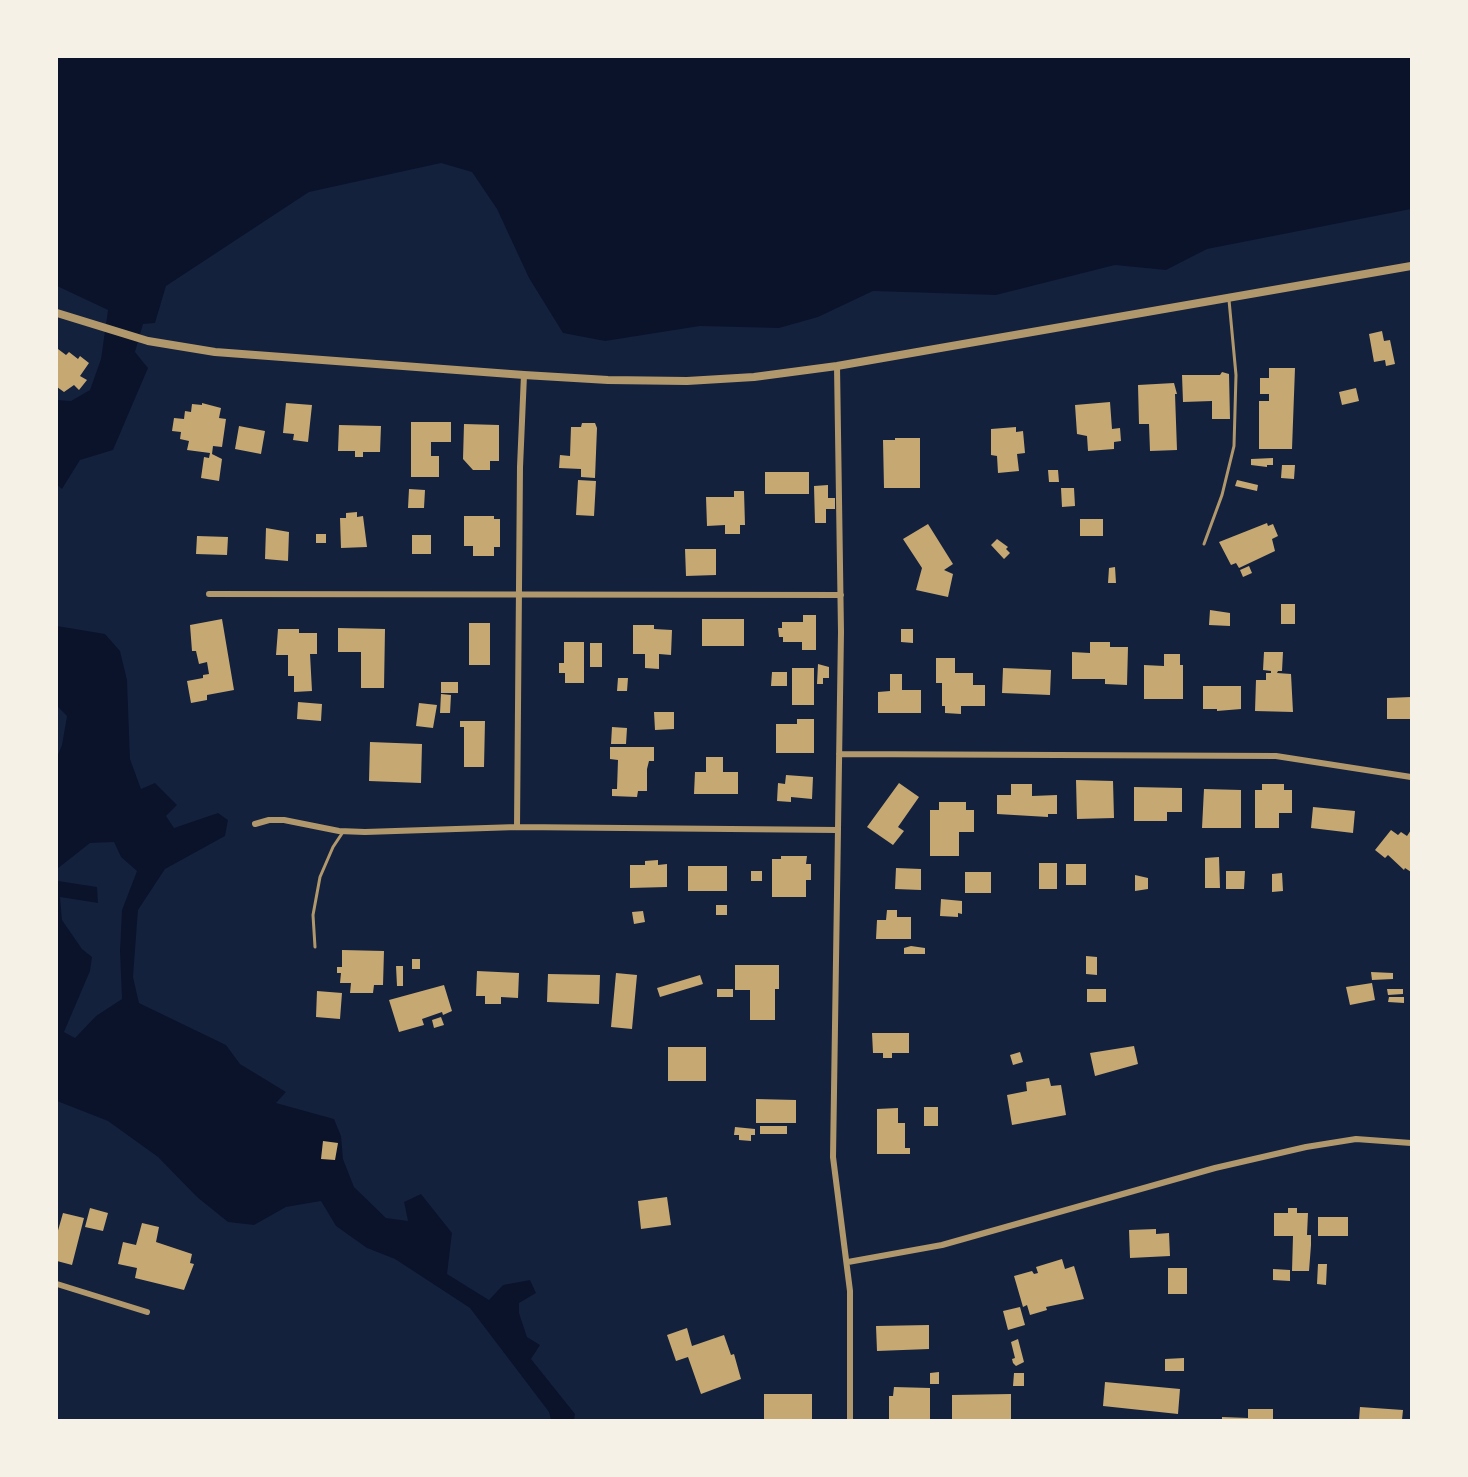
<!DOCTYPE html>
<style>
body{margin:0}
#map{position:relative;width:1468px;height:1477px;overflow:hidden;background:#14213d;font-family:Overpass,sans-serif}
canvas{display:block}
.frame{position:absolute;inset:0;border:58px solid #f6f1e7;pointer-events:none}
</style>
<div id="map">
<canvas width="1468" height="1477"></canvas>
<div class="frame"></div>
</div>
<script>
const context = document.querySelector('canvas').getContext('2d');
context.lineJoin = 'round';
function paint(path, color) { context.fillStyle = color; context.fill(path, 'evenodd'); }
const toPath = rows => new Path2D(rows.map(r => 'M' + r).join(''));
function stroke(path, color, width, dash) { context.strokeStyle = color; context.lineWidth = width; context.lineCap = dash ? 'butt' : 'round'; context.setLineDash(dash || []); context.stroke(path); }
paint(toPath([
 [57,57,1411,57,1411,209,1207,249,1166,270,1115,265,996,295,873,291,818,317,779,328,700,326,605,341,563,333,529,278,497,209,472,172,441,163,309,192,166,286,155,323,143,324,135,352,148,368,113,450,80,460,62,489,57,485,57,400,71,401,90,390,101,359,108,310,57,286],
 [57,626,105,634,120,651,127,680,130,759,141,789,155,783,177,805,166,816,174,828,218,813,228,820,225,836,165,869,138,910,133,977,139,1003,226,1045,240,1064,286,1092,276,1103,334,1119,341,1136,343,1159,354,1187,386,1218,408,1221,404,1202,421,1194,452,1233,447,1274,489,1300,503,1285,530,1280,536,1293,519,1303,519,1313,527,1337,540,1345,531,1359,575,1414,574,1420,551,1420,549,1412,470,1308,395,1259,367,1248,336,1226,321,1201,286,1207,254,1225,228,1222,197,1197,158,1157,108,1121,57,1101,57,757,62,745,67,716,57,706],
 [114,842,121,857,137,871,122,910,120,951,122,999,96,1016,75,1038,64,1032,90,971,92,957,82,949,62,920,60,897,98,903,97,887,58,881,57,869,90,843]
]), '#0b132b');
paint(toPath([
 [1382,331,1384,341,1390,340,1395,364,1386,366,1385,360,1374,362,1369,334],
 [58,349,66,355,69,352,78,359,80,356,89,363,80,376,87,380,79,390,74,385,64,392,57,387],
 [1269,368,1295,368,1292,449,1259,449,1259,401,1269,401,1269,394,1260,394,1260,378,1269,378],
 [1222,372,1229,374,1230,419,1212,419,1212,401,1183,402,1182,375,1220,375],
 [1174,383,1177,394,1175,394,1177,450,1150,451,1149,424,1139,424,1138,385],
 [1356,388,1359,401,1342,405,1339,392],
 [1110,402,1112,429,1120,428,1121,441,1114,442,1114,449,1088,451,1087,436,1077,434,1075,405],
 [202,403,221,408,219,418,226,419,222,447,213,446,212,454,222,459,219,481,201,478,204,457,209,458,210,453,187,450,189,441,180,439,181,432,172,431,174,418,184,419,185,411,191,412,192,404,202,405],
 [286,403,312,405,308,442,293,440,294,434,283,433],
 [411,422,451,422,451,442,431,442,431,456,439,456,439,477,411,477],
 [582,423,595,423,597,428,595,478,581,477,581,469,559,468,560,455,570,456,571,427,581,427],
 [464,424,499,425,499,461,490,461,490,470,473,470,463,459],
 [339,425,381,426,380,452,363,452,363,457,355,457,355,451,338,451],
 [239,426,265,431,261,454,235,449],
 [1016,427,1016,432,1023,431,1025,453,1017,454,1019,471,998,473,997,456,991,455,991,429],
 [895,438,920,438,920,488,884,488,883,440,895,440],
 [1273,458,1273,465,1267,465,1267,467,1251,465,1251,459],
 [1282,465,1295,465,1294,479,1281,478],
 [1048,470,1058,470,1059,482,1049,482],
 [765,472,809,472,809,494,765,494],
 [578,480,596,481,594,516,576,515],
 [1237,480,1258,485,1257,491,1235,486],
 [828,485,828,498,835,498,835,509,826,509,826,523,815,523,814,486],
 [1061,488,1074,488,1075,506,1062,507],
 [409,489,425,490,424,508,408,508],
 [734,491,744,491,745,525,740,525,740,534,725,534,725,525,707,526,706,497,734,497],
 [357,512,357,517,363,516,367,547,341,548,340,518,346,518,346,513],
 [464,516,494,516,494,519,500,519,500,547,494,547,494,556,473,556,473,546,464,546],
 [1080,519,1103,519,1103,536,1080,536],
 [1267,523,1268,526,1273,524,1278,536,1272,539,1275,551,1239,568,1236,563,1231,565,1219,542],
 [928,524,953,564,944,570,953,574,948,597,916,590,922,568,903,539],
 [266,528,289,532,288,561,265,559],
 [316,534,326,534,326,543,316,543],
 [412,535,431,535,431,554,412,554],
 [197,536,228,537,227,555,196,554],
 [997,539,1008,547,1006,549,1010,553,1004,559,991,545],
 [685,549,716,549,716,575,686,576],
 [1249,566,1252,573,1243,577,1240,570],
 [1115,567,1116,583,1108,583,1109,568],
 [1281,604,1295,604,1295,624,1281,624],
 [1210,610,1230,613,1230,626,1209,625],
 [803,615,816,615,816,650,802,650,802,642,783,642,783,637,779,637,778,628,782,628,782,622,803,622],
 [222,619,234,690,207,695,207,700,191,703,187,681,203,678,203,675,209,674,207,662,199,664,196,651,192,651,190,625],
 [702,619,744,619,744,646,702,646],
 [469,623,490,623,490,665,469,665],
 [633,625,654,625,654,629,672,630,671,655,659,654,659,669,645,668,645,654,633,654],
 [338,628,385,629,384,688,361,688,361,652,338,652],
 [278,629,299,629,299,633,317,633,317,654,310,654,312,691,294,692,294,676,288,676,288,655,276,655],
 [901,629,913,629,913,643,901,642],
 [564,642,584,642,584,683,565,683,565,673,559,673,559,663,564,663],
 [1090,642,1110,642,1110,647,1128,647,1127,685,1105,684,1105,679,1072,679,1072,652,1090,653],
 [590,643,602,643,602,667,590,667],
 [1264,652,1283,652,1282,671,1278,671,1277,673,1291,674,1293,712,1255,711,1256,680,1266,680,1266,673,1271,673,1271,671,1263,670],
 [1164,654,1180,654,1180,665,1183,665,1183,699,1144,699,1144,665,1164,666],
 [936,658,955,658,955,673,973,673,973,685,985,685,985,706,961,706,961,714,945,713,945,706,942,706,942,683,936,683],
 [818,664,829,667,829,678,823,678,823,684,817,684],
 [792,668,814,668,814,705,792,705],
 [1003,668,1051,670,1050,695,1002,693],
 [772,672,787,672,787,686,771,686],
 [890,674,902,674,902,690,921,690,921,713,878,713,878,692,890,691],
 [618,678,628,678,627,691,617,691],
 [441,682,458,682,458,693,441,693],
 [1203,686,1241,686,1241,709,1217,711,1217,709,1203,709],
 [441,694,451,695,450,713,440,713],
 [1411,697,1411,719,1387,719,1387,698],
 [298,702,322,704,321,721,297,719],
 [419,703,437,705,433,728,416,726],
 [654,712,674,712,674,729,655,730],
 [797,719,814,719,814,753,776,753,776,724,797,724],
 [460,721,485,721,484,767,464,767,464,727,460,727],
 [612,727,627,728,626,744,611,744],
 [370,742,422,744,421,783,369,781],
 [610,747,654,747,654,761,649,761,647,769,647,791,638,791,637,797,612,796,612,789,617,789,618,760,610,759],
 [706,757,723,757,723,772,738,772,738,794,694,794,695,772,706,772],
 [786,775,813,777,812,799,791,797,791,802,777,801,778,783,785,784],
 [1076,780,1113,781,1114,818,1077,819],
 [899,783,919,797,898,827,904,831,893,845,867,827],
 [1011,784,1032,784,1032,796,1057,795,1057,814,1048,814,1048,817,997,814,997,795,1011,795],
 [1262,784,1284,784,1284,790,1292,790,1292,813,1279,813,1279,828,1255,828,1255,790,1262,790],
 [1134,787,1182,788,1182,812,1167,812,1167,821,1134,821],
 [1204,789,1241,790,1241,828,1202,828],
 [939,802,966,802,966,810,974,810,974,832,959,832,959,856,930,856,930,810,939,810],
 [1313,807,1355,811,1353,833,1311,828],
 [1391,830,1398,835,1401,832,1407,836,1411,830,1411,872,1405,868,1404,870,1388,855,1385,858,1375,850],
 [781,856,807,856,806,864,811,864,811,880,806,880,806,897,772,897,772,859,781,859],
 [1219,857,1220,888,1205,888,1205,858],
 [658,860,658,865,667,864,667,887,630,888,630,865,645,865,645,861],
 [1039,863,1057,863,1057,889,1039,889],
 [1066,864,1086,864,1086,885,1066,885],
 [688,866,727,866,727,891,688,891],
 [896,868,921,869,921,890,895,889],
 [751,871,762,871,762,881,751,881],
 [1226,871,1245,871,1244,889,1226,889],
 [965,872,991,872,991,893,965,893],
 [1282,873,1283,891,1272,892,1272,874],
 [1135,875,1148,878,1148,889,1135,891],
 [941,899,962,901,962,914,958,913,958,917,940,916],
 [716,905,727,905,727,915,716,915],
 [887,910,897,910,897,917,911,917,911,939,876,939,877,920,886,920],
 [643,911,645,922,634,924,632,912],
 [911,946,925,948,925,954,904,954,904,948],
 [342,950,384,951,383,985,374,985,373,993,350,993,351,983,340,983,341,973,337,973,337,967,342,967],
 [1086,956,1097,957,1097,975,1086,974],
 [412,959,420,959,420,969,412,969],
 [735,965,779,965,779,989,775,989,775,1020,750,1020,750,990,735,990],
 [396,966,403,966,403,986,397,986],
 [477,971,519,973,518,998,501,997,501,1004,485,1004,485,996,476,996],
 [1371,972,1393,973,1393,979,1372,980],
 [616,973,637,975,632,1029,611,1027],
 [548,974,600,975,599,1004,547,1002],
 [700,975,703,984,660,997,657,988],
 [1372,983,1375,1000,1350,1005,1346,987],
 [444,985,452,1011,443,1015,442,1012,422,1019,424,1025,399,1032,389,1000],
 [717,989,733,989,733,997,717,997],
 [1087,989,1106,989,1106,1002,1087,1002],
 [1387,989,1403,989,1403,994,1388,995],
 [317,991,342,993,340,1019,316,1017],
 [1389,997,1404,997,1404,1003,1388,1002],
 [441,1017,444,1025,434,1028,432,1020],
 [872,1033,909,1033,909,1053,892,1053,892,1058,883,1058,883,1053,873,1053],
 [1134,1046,1138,1064,1095,1076,1090,1053],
 [668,1047,706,1047,706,1081,668,1081],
 [1020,1052,1023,1062,1013,1065,1010,1055],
 [1049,1078,1051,1086,1061,1085,1066,1115,1012,1125,1007,1095,1027,1091,1026,1082],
 [756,1099,796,1100,796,1123,756,1123],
 [924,1107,938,1107,938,1126,924,1126],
 [898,1108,898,1123,905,1123,905,1148,910,1148,910,1154,877,1154,877,1109],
 [760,1126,787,1126,787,1134,760,1134],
 [735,1127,755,1129,755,1135,751,1135,751,1141,739,1140,739,1135,734,1135],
 [323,1141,338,1143,335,1160,321,1159],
 [667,1197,671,1225,641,1229,638,1201],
 [90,1208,108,1213,103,1231,85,1227],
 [1288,1208,1297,1208,1297,1213,1308,1213,1307,1235,1311,1235,1311,1245,1309,1271,1292,1271,1293,1236,1274,1236,1274,1213,1288,1213],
 [63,1213,84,1218,72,1265,57,1261,57,1234],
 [1318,1217,1348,1217,1348,1236,1318,1236],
 [142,1223,159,1227,156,1242,192,1254,190,1263,194,1264,184,1290,135,1278,137,1268,118,1264,123,1242,136,1245],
 [1156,1229,1156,1234,1169,1233,1170,1256,1130,1258,1129,1230],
 [1062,1259,1065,1269,1074,1266,1084,1299,1046,1307,1047,1310,1030,1315,1027,1305,1023,1307,1014,1276,1032,1271,1034,1274,1038,1273,1036,1267],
 [1318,1264,1327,1264,1326,1285,1317,1284],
 [1168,1268,1187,1268,1187,1294,1168,1294],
 [1273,1269,1290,1270,1290,1281,1273,1280],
 [1020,1307,1025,1325,1008,1330,1003,1311],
 [929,1325,929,1349,877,1351,876,1326],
 [687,1328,692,1346,724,1335,731,1355,734,1354,741,1379,701,1394,688,1357,676,1361,667,1335],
 [1018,1339,1024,1362,1016,1366,1013,1363,1012,1359,1015,1358,1011,1342],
 [1184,1358,1184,1371,1165,1371,1165,1359],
 [939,1372,939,1384,930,1384,930,1373],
 [1014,1373,1024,1373,1024,1386,1013,1386],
 [1105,1382,1180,1389,1178,1414,1103,1406],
 [894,1387,930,1388,930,1420,889,1420,889,1396,893,1396],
 [764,1394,812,1394,812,1420,764,1420],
 [1011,1394,1011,1419,952,1419,952,1395],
 [1360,1407,1403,1410,1402,1420,1359,1420],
 [1248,1409,1273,1409,1273,1420,1222,1420,1222,1417,1248,1418]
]), '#c6a872');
stroke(toPath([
 [1204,544,1222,495,1234,446,1236,375,1229,300],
 [315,947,313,915,320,877,333,847,343,832]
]), '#b1986c', 3);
stroke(toPath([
 [837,366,841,632,833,1157,850,1291,850,1420],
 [209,594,841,595],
 [839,754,1276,756,1411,777],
 [255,824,269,820,284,820,339,831,365,832,517,827,837,830],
 [517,827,520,467,524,375],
 [848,1262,942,1245,1215,1168,1306,1147,1356,1139,1411,1143],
 [57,1284,147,1312]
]), '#b1986c', 6);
stroke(toPath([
 [57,313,148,341,215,352,524,375,608,380,687,381,754,377,837,366,1411,266]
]), '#b1986c', 8);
</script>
